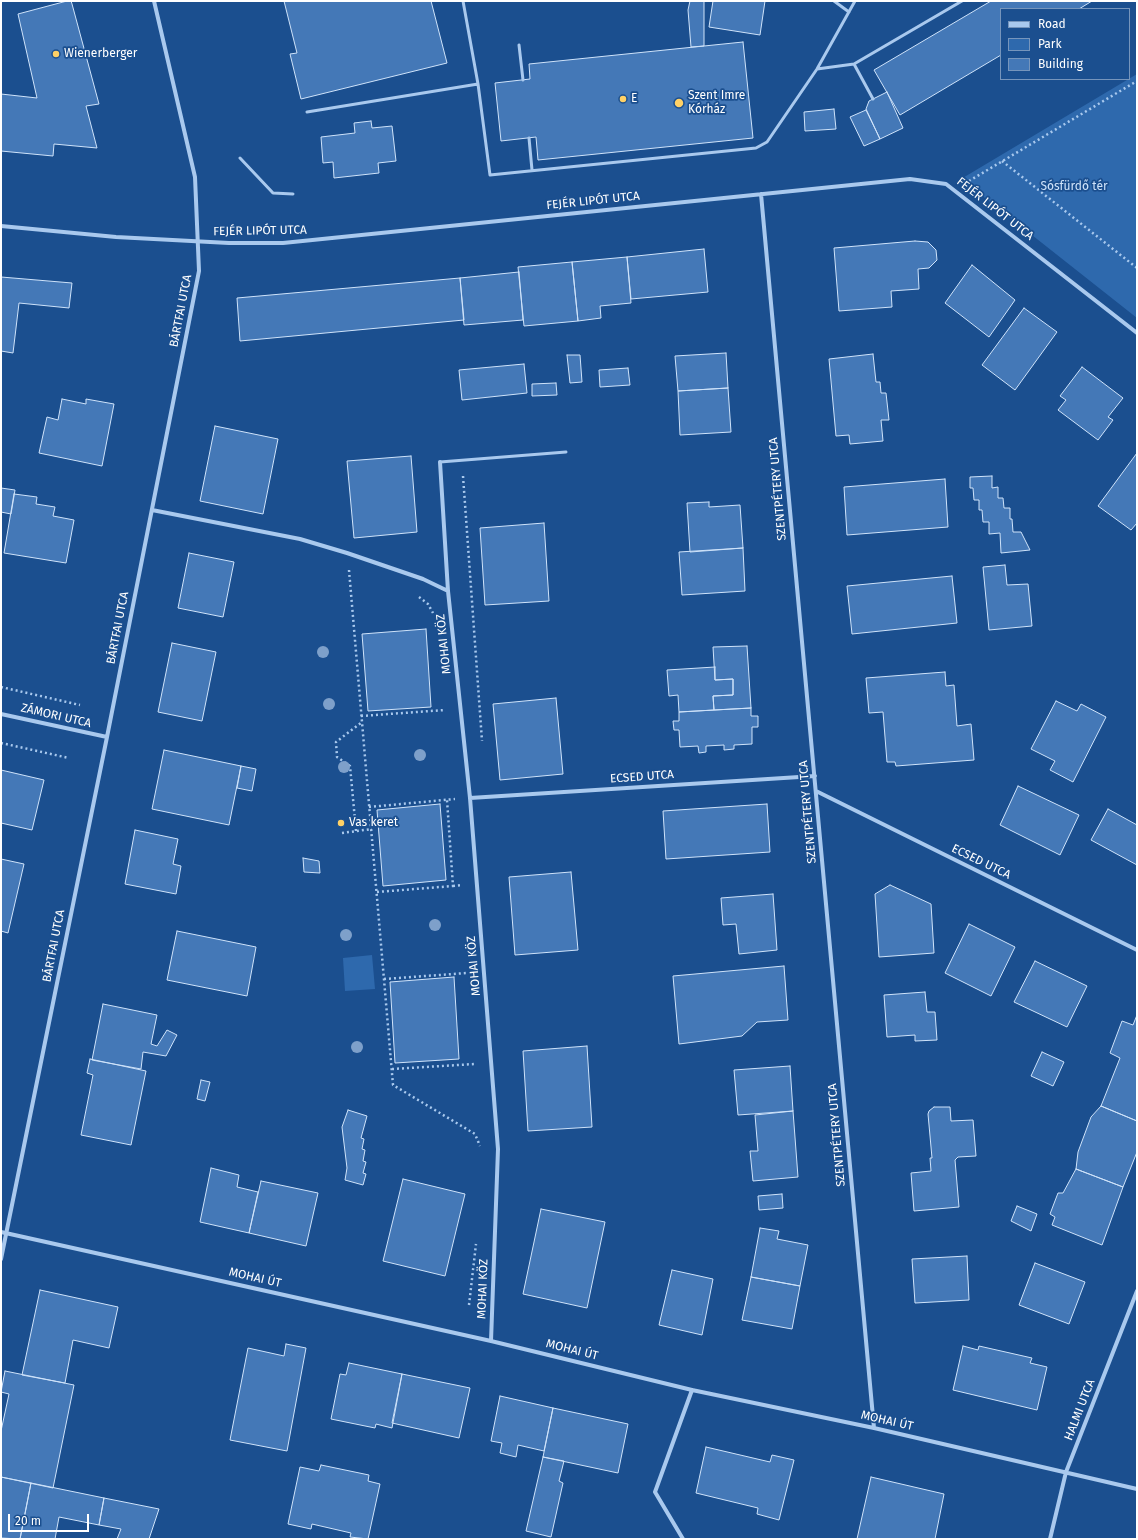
<!DOCTYPE html>
<meta charset="utf-8">
<style>
body{margin:0}
#map{position:relative;width:1138px;height:1540px;overflow:hidden;background:#1b4f8f;font-family:"Fira Sans",sans-serif}
canvas{display:block}
.frame{position:absolute;inset:0;border:2px solid #fff;pointer-events:none}
.legend{position:absolute;left:1000px;top:8px;width:130px;height:72px;box-sizing:border-box;background:#1b4f8f;border:1px solid #7695bc;margin:0;padding:5px 7px;list-style:none;font-size:12px;color:#fff}
.legend li{display:flex;align-items:center;gap:8px;height:20px}
.legend b{width:20px;border:1px solid #7695bc}
.scale{position:absolute;left:8px;top:1514px;width:81px;height:18px;box-sizing:border-box;border:2px solid #fff;border-top:0;padding-left:5px;font-size:12px;line-height:14px;white-space:nowrap;color:#fff;-webkit-text-stroke:3px #1b4f8f;paint-order:stroke}
</style>
<div id="map">
<canvas width="1138" height="1540"></canvas>
<div class="frame"></div>
<ul class="legend">
<li><b style="height:5px;background:#a9c9ee"></b>Road</li>
<li><b style="height:11px;background:#2e69ad"></b>Park</li>
<li><b style="height:11px;background:#4478b7"></b>Building</li>
</ul>
<div class="scale">20 m</div>
</div>
<script>
const context = document.querySelector('canvas').getContext('2d');
context.lineJoin = 'round';
function paint(path, color) { context.fillStyle = color; context.fill(path, 'evenodd'); }
const toPath = rows => new Path2D(rows.map(r => 'M' + r).join(''));
function stroke(path, color, width, dash) { context.strokeStyle = color; context.lineWidth = width; context.lineCap = dash ? 'butt' : 'round'; context.setLineDash(dash || []); context.stroke(path); }
function write(font, color, halo, rows, align = 'center') {
  context.font = font + ' "Fira Sans",sans-serif'; context.lineWidth = 3.5; context.setLineDash([]); context.textBaseline = 'middle'; context.strokeStyle = halo; context.fillStyle = color; for (const [text, x, y, turn = 0] of rows) {
    context.save(); context.translate(x, y); context.rotate((+turn || 0) * Math.PI / 180); context.textAlign = isNaN(turn) ? turn : align; if (halo) context.strokeText(text, 0, 0); context.fillText(text, 0, 0); context.restore();
  }
}
paint(toPath([
 [1137,74,1137,318,961,179],
 [372,955,375,989,345,991,343,958]
]), '#2e69ad');
const building = toPath([
 [67,1,71,1,72,4,99,104,86,106,97,148,54,144,53,156,1,151,1,94,37,98,18,14,67,1],
 [284,1,431,1,447,63,301,99,290,54,297,53,284,1],
 [690,1,704,1,704,46,691,47,688,10,690,1],
 [713,1,765,1,760,35,709,27,713,1],
 [991,1,1092,1,1079,9,1001,9,1001,55,900,115,874,70,991,1],
 [743,42,753,138,538,160,536,137,501,141,495,83,530,79,529,64,743,42],
 [887,92,903,128,880,139,866,109,869,101,887,92],
 [834,109,836,129,805,131,804,112,834,109],
 [866,110,880,139,864,146,850,117,866,110],
 [371,121,372,128,392,126,396,161,378,163,379,173,334,178,333,162,323,163,321,137,355,133,354,123,371,121],
 [915,241,928,242,936,250,937,260,929,268,918,269,919,289,891,291,892,307,839,311,834,248,915,241],
 [704,249,708,292,631,299,627,257,704,249],
 [627,257,631,303,600,306,601,318,578,321,572,262,627,257],
 [572,262,578,321,524,326,518,267,572,262],
 [972,265,1015,300,989,337,945,303,972,265],
 [519,272,523,320,464,325,460,278,519,272],
 [1,277,72,283,69,308,19,303,13,353,1,351,1,277],
 [460,278,464,320,240,341,237,298,460,278],
 [1024,308,1057,332,1015,390,982,365,1024,308],
 [726,353,728,388,678,391,675,356,726,353],
 [873,354,876,382,880,382,881,393,886,393,889,420,881,420,883,441,850,444,849,435,836,436,829,359,873,354],
 [567,355,580,355,582,382,570,383,567,355],
 [524,364,527,393,462,400,459,370,524,364],
 [1082,367,1123,398,1108,417,1113,420,1098,440,1058,410,1066,400,1060,396,1082,367],
 [628,368,630,385,600,387,599,370,628,368],
 [556,383,557,395,532,396,532,384,556,383],
 [728,388,731,432,680,435,678,391,728,388],
 [62,399,86,404,86,399,114,404,102,466,39,453,47,417,58,420,62,399],
 [215,426,278,439,263,514,200,501,215,426],
 [1137,453,1137,523,1131,530,1098,506,1137,453],
 [411,456,417,532,354,538,347,461,411,456],
 [992,476,992,488,998,487,998,498,1003,498,1004,508,1010,508,1010,519,1012,519,1013,532,1021,532,1030,550,1001,553,1000,533,989,534,989,522,983,522,982,510,979,510,979,500,974,500,973,488,970,488,970,477,992,476],
 [945,479,948,527,847,535,844,487,945,479],
 [1,488,15,490,11,514,1,512,1,488],
 [14,494,37,497,36,504,55,507,53,516,74,520,66,563,4,553,14,494],
 [709,502,709,507,740,505,743,548,690,552,687,503,709,502],
 [544,523,549,601,485,605,480,528,544,523],
 [743,548,745,591,682,595,679,552,743,548],
 [189,553,234,562,223,617,178,608,189,553],
 [1005,565,1007,585,1028,584,1032,626,989,630,983,567,1005,565],
 [952,576,957,623,852,634,847,586,952,576],
 [426,629,431,707,368,711,362,634,426,629],
 [172,643,216,652,202,721,158,712,172,643],
 [747,646,751,708,714,710,713,696,733,695,733,679,715,680,713,647,747,646],
 [715,667,715,680,733,679,733,695,713,696,714,710,679,712,678,695,669,696,667,670,715,667],
 [945,672,946,686,954,685,957,726,971,724,974,760,896,766,895,762,887,762,883,712,869,713,866,678,945,672],
 [556,698,563,774,500,780,493,704,556,698],
 [1056,701,1077,711,1081,704,1106,717,1073,782,1050,770,1055,761,1031,749,1056,701],
 [751,708,751,716,758,716,758,727,752,727,752,744,734,745,734,749,724,750,724,745,706,746,706,752,699,753,698,746,680,747,679,730,674,730,673,721,679,721,679,712,751,708],
 [164,750,241,766,229,825,152,809,164,750],
 [241,766,256,769,252,791,237,788,241,766],
 [1,770,44,780,32,830,1,823,1,770],
 [1018,786,1079,815,1060,855,1000,825,1018,786],
 [440,804,446,880,383,886,377,810,440,804],
 [767,804,770,852,666,859,663,811,767,804],
 [1108,809,1137,825,1137,865,1091,840,1108,809],
 [135,830,178,839,173,864,181,866,176,894,125,884,135,830],
 [303,858,319,861,320,873,304,872,303,858],
 [1,859,24,864,8,933,1,931,1,859],
 [571,872,578,950,515,955,509,877,571,872],
 [890,885,931,904,934,953,879,957,875,894,890,885],
 [773,894,777,950,739,954,736,924,723,925,721,898,773,894],
 [969,924,1015,947,991,996,945,973,969,924],
 [177,931,256,947,247,996,167,980,177,931],
 [1035,961,1087,986,1067,1027,1014,1002,1035,961],
 [784,966,788,1020,757,1022,742,1036,679,1044,673,976,784,966],
 [454,977,459,1059,395,1063,390,982,454,977],
 [925,992,927,1012,935,1012,937,1040,915,1041,915,1035,887,1037,884,995,925,992],
 [103,1004,157,1015,151,1044,157,1046,167,1030,177,1035,166,1056,143,1052,141,1069,92,1060,103,1004],
 [1137,1015,1137,1121,1101,1106,1120,1058,1110,1053,1122,1021,1133,1025,1137,1015],
 [587,1046,592,1127,528,1131,523,1051,587,1046],
 [1042,1052,1064,1062,1053,1086,1031,1076,1042,1052],
 [90,1059,146,1071,131,1145,81,1135,93,1075,87,1073,90,1059],
 [790,1066,793,1111,738,1115,734,1070,790,1066],
 [201,1080,210,1082,205,1101,197,1099,201,1080],
 [1101,1106,1137,1121,1137,1152,1123,1187,1076,1169,1078,1152,1091,1117,1101,1106],
 [934,1107,950,1107,951,1121,973,1120,976,1156,958,1157,955,1160,959,1207,914,1211,911,1173,931,1171,930,1158,932,1158,928,1114,929,1111,934,1107],
 [348,1110,367,1116,361,1138,364,1139,362,1149,365,1150,363,1161,366,1162,363,1173,366,1174,363,1185,345,1180,347,1168,342,1127,348,1110],
 [793,1111,798,1177,753,1181,750,1151,758,1151,755,1115,793,1111],
 [211,1168,239,1175,237,1187,258,1192,249,1233,200,1222,211,1168],
 [1076,1169,1123,1187,1102,1245,1052,1225,1055,1217,1050,1214,1058,1193,1063,1193,1076,1169],
 [403,1179,465,1194,445,1276,383,1261,403,1179],
 [261,1181,318,1193,306,1246,249,1233,261,1181],
 [782,1194,783,1208,759,1210,758,1196,782,1194],
 [1017,1206,1037,1214,1031,1231,1011,1221,1017,1206],
 [541,1209,605,1222,587,1308,523,1294,541,1209],
 [760,1228,779,1231,777,1239,808,1245,800,1286,751,1277,760,1228],
 [967,1256,969,1300,915,1303,912,1259,967,1256],
 [1035,1263,1085,1282,1069,1324,1019,1305,1035,1263],
 [672,1270,713,1279,702,1335,659,1325,672,1270],
 [751,1277,800,1286,792,1329,742,1320,751,1277],
 [40,1290,118,1307,109,1348,73,1340,65,1383,22,1375,40,1290],
 [286,1344,306,1348,287,1451,230,1440,248,1348,284,1356,286,1344],
 [963,1346,978,1350,979,1346,1032,1358,1030,1363,1047,1367,1037,1410,953,1390,963,1346],
 [349,1363,402,1374,392,1428,376,1424,375,1428,331,1419,340,1374,346,1375,349,1363],
 [5,1371,74,1385,53,1488,1,1477,1,1431,9,1394,1,1392,5,1371],
 [402,1374,470,1388,459,1438,392,1423,402,1374],
 [500,1396,553,1408,544,1451,518,1445,516,1457,500,1453,502,1443,491,1441,500,1396],
 [553,1408,628,1424,618,1473,543,1457,553,1408],
 [706,1447,770,1462,772,1455,794,1460,779,1520,757,1514,758,1508,696,1493,706,1447],
 [543,1457,564,1461,559,1481,563,1483,551,1537,526,1531,543,1457],
 [321,1465,369,1475,368,1481,380,1484,368,1539,350,1537,351,1533,312,1524,311,1529,288,1524,300,1467,319,1471,321,1465],
 [1,1477,31,1483,20,1539,1,1538,1,1477],
 [871,1477,944,1494,935,1539,857,1539,871,1477],
 [31,1483,104,1498,99,1525,59,1517,55,1539,20,1539,31,1483],
 [104,1498,159,1509,149,1539,117,1539,121,1529,99,1525,104,1498]
]);
paint(building, '#4478b7');
stroke(building, '#cfe3fa', 1);
stroke(toPath([
 [1002,161,1137,268],
 [969,181,1137,81],
 [463,476,482,741],
 [349,570,393,1085,475,1134,480,1146],
 [419,597,428,604,433,613],
 [1,687,80,705],
 [361,716,445,710],
 [1,743,69,758],
 [369,807,455,799],
 [356,831,350,766,337,757,336,742,362,722],
 [342,833,372,829],
 [453,886,462,885],
 [377,892,453,886,447,800],
 [384,979,467,973],
 [392,1069,475,1064],
 [469,1305,476,1244]
]), '#a9c9ee', 2.5, [2, 3]);
stroke(toPath([
 [463,1,478,84,490,175,756,148,767,142,817,69,855,1],
 [834,1,849,12],
 [519,45,523,80],
 [854,64,873,99],
 [817,69,854,64,962,1],
 [307,112,478,84],
 [529,138,532,170],
 [240,158,273,193,293,194],
 [440,462,566,452]
]), '#a9c9ee', 3);
stroke(toPath([
 [761,194,874,1428],
 [1,226,116,237,229,243,283,243,910,179,946,184,1137,333],
 [440,462,448,591,470,798,498,1149,491,1341],
 [152,510,300,539,347,553,423,579,448,591],
 [1,714,107,737],
 [816,791,1137,950],
 [470,798,815,776],
 [1,1232,491,1341,692,1390,874,1428,1137,1489],
 [1,1259,107,737,199,271,195,177,154,1],
 [683,1539,655,1492,692,1390],
 [1050,1539,1066,1472,1137,1291]
]), '#a9c9ee', 4);
context.fillStyle = '#7ea0ca';
for (const [x, y] of [
 [323,652],
 [329,704],
 [420,755],
 [344,767],
 [435,925],
 [346,935],
 [357,1047]
]) { context.beginPath(); context.arc(x, y, 6, 0, 2 * Math.PI); context.fill(); }
for (const [x, y, r, color] of [
 [56,54,4,"#ffd166"],
 [623,99,4,"#ffd166"],
 [679,103,5,"#ffd166"],
 [341,823,4,"#ffd166"]
]) { const dot = new Path2D(); dot.arc(x, y, r, 0, 2 * Math.PI); context.fillStyle = color; context.fill(dot); stroke(dot, '#1b4f8f', 1.5); }
write('12px', '#fff', '#1b4f8f', [
 ["Wienerberger",64,54],
 ["Szent Imre",688,96],
 ["Kórház",688,110],
 ["E",631,99],
 ["Vas keret",349,823]
], 'left');
write('12px', '#cfe3fa', '#1b4f8f', [
 ["Sósfürdő tér",1074,187]
]);
write('12px', '#fff', '#1b4f8f', [
 ["FEJÉR LIPÓT UTCA",593,201,-6],
 ["FEJÉR LIPÓT UTCA",995,209,38],
 ["FEJÉR LIPÓT UTCA",260,231,-1],
 ["BÁRTFAI UTCA",181,311,-79],
 ["SZENTPÉTERY UTCA",778,489,-95],
 ["BÁRTFAI UTCA",118,628,-79],
 ["MOHAI KÖZ",444,644,-96],
 ["ZÁMORI UTCA",56,716,13],
 ["ECSED UTCA",642,777,-4],
 ["SZENTPÉTERY UTCA",808,812,-95],
 ["ECSED UTCA",981,862,26],
 ["BÁRTFAI UTCA",54,946,-79],
 ["MOHAI KÖZ",474,966,-95],
 ["SZENTPÉTERY UTCA",837,1135,-95],
 ["MOHAI ÚT",255,1278,13],
 ["MOHAI KÖZ",483,1289,-88],
 ["MOHAI ÚT",572,1350,14],
 ["HALMI UTCA",1080,1410,-69],
 ["MOHAI ÚT",887,1421,13]
]);
</script>
